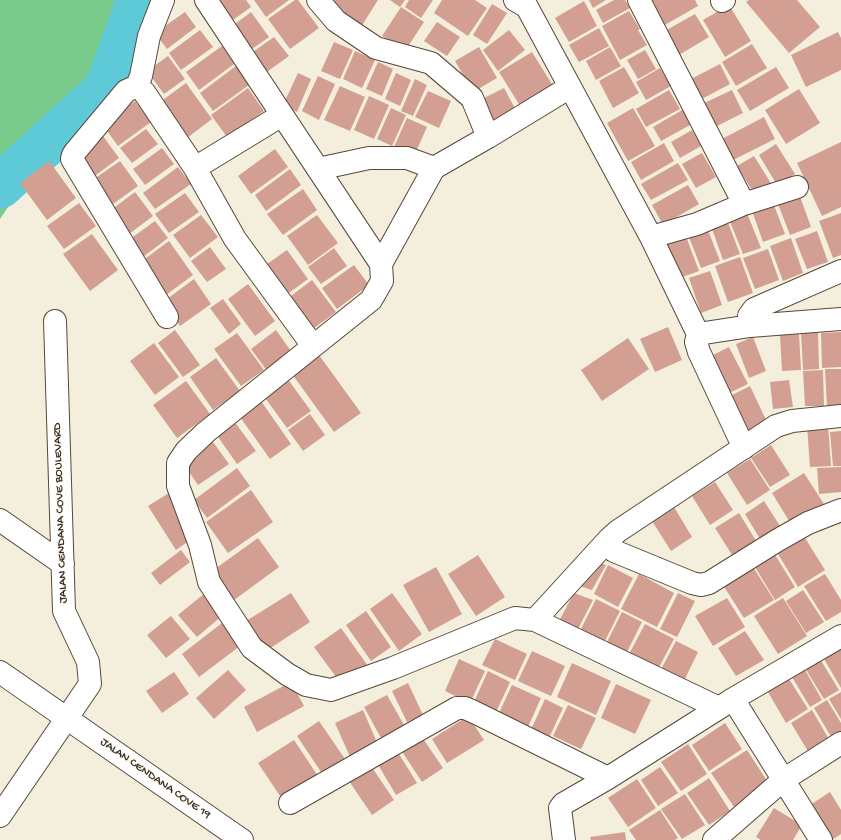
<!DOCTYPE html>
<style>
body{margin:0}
canvas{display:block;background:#f3efdc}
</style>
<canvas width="841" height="840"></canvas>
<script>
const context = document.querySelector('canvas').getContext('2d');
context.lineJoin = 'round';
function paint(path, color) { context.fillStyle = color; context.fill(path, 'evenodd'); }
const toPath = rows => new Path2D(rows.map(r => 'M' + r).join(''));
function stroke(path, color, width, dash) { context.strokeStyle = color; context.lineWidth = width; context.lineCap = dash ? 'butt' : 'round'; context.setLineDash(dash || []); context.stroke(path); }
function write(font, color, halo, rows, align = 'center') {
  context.font = font + ' "Gochi Hand",sans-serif'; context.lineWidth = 3; context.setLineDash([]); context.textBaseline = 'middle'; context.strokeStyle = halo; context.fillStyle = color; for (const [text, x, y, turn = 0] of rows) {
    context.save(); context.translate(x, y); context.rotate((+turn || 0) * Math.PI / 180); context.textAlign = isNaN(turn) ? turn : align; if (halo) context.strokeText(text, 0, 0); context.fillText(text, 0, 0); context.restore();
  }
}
paint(toPath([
 [0,0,151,0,128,77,111,120,25,181,0,219]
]), '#79cb8c');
stroke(toPath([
 [0,186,107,89,139,0]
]), '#5ec9d7', 45);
paint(toPath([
 [208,0,246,0,251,7,226,25],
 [254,0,289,0,266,17],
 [295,0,298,0,319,28,290,49,268,19],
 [335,0,378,0,361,27,330,7],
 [390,0,405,0,400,7],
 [409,0,433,0,421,18,405,7],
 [442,0,475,0,487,8,468,36,434,13],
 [589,0,606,0,593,8],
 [614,0,625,0,630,8,603,23,596,10],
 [647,0,695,0,698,6,663,26],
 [749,0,797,0,820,27,789,53,746,2],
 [584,1,597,26,569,42,555,18],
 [492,4,507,13,487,44,473,35],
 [729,5,751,41,725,57,703,20],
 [401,7,424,22,405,51,382,36],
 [629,11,640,29,638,30,647,45,620,60,602,26],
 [185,12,196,27,167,49,155,33],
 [251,12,269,37,245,54,227,30],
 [695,14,709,37,679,55,665,31],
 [437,22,460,37,447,56,424,41],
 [599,28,609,46,579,62,569,45],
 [200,30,213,47,181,70,169,53],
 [509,30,525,50,498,71,483,50],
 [838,32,841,38,841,70,806,87,791,55],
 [274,37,289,56,264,74,250,54],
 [334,42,353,50,340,79,321,71],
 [752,44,767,68,736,86,722,62],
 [222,46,234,64,199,90,186,72],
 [479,47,497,78,473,92,455,61],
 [610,47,621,66,596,80,586,61],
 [645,50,656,69,638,79,627,60],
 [355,51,375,60,362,88,343,79],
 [532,52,555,89,522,109,499,72],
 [168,56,185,79,164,94,147,71],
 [378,62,393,69,382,96,366,89],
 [720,64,730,84,698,101,687,81],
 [236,66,249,85,213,111,200,93],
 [624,67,639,93,613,108,599,81],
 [776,67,789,88,750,111,737,90],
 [660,68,671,86,646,100,636,82],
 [298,73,311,79,297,112,283,105],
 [396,73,411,80,400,106,385,99],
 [318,76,335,84,319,120,302,111],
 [415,79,427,85,413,116,401,111],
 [186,83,212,119,187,138,160,102],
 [340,86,365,97,350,131,324,120],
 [248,88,264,111,227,137,211,115],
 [504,88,519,116,491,130,476,102],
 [799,89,820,123,786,144,765,110],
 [669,90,680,109,646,127,636,109],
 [732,90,743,113,713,128,702,104],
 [428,91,451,101,439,128,415,117],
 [369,96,389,105,374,139,354,130],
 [135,101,151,122,118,146,102,124],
 [391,108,406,115,392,146,377,139],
 [633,108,655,146,628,161,607,123],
 [684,109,692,124,661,141,653,127],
 [764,117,775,139,731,161,720,140],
 [407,118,427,127,414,156,394,147],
 [146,129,158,144,132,163,120,148],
 [692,130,701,146,680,158,671,142],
 [103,136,119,158,92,178,75,156],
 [841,142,841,207,822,216,797,163],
 [664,143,674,161,641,180,631,162],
 [776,144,795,174,777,185,759,155],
 [162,148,174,164,145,185,133,169],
 [275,149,288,167,251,194,238,176],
 [702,153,716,177,696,188,682,164],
 [754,156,772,185,755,195,737,166],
 [49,161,76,198,47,220,20,183],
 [120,161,138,186,113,204,94,179],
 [678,163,688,180,651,200,641,184],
 [178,167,191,184,155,209,143,193],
 [290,169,301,185,266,211,255,195],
 [688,185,699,204,663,225,652,205],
 [303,189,317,210,283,235,267,214],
 [798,191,811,227,790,235,776,199],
 [135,192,153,216,129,234,111,210],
 [185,193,199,212,169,233,155,214],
 [772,200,785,234,763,242,751,208],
 [79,203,96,226,64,249,47,226],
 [747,213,761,248,743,254,729,219],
 [841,213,841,255,833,258,819,221],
 [201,215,218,237,190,258,173,235],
 [317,215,338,243,308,265,287,236],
 [727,220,740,254,723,260,711,226],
 [155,221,168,238,143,257,130,239],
 [706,225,720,261,701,268,687,232],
 [817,231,828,262,807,269,795,239],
 [92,234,118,270,90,291,63,254],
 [685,234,699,271,674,280,660,243],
 [791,238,803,273,783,281,770,246],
 [169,241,193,275,166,295,142,261],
 [210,247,226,269,207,282,191,261],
 [334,248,347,266,321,284,308,267],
 [768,249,779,280,755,289,743,258],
 [287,250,308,279,282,298,260,269],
 [740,257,753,293,728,302,715,266],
 [354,265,369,285,337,309,322,288],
 [710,271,722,305,701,313,689,278],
 [194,279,211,304,180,326,163,302],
 [312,280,336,312,310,331,287,299],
 [248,284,275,321,255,336,228,299],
 [223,299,241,324,229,334,210,308],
 [668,327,682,360,655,372,640,339],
 [175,330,200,365,183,377,158,343],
 [276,330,293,354,268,372,251,349],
 [818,331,819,369,803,370,801,332],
 [841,332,841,367,822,368,821,333],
 [237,333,264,370,241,386,214,349],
 [799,334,801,370,782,371,780,335],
 [753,337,766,371,749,378,736,344],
 [628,338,649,369,602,401,581,370],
 [154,343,179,377,155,395,130,361],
 [729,347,748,384,725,395,707,358],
 [319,355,361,413,334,432,292,374],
 [216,358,240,391,213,410,190,377],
 [825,369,841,369,841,407,827,407],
 [823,370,824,406,805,406,803,371],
 [287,378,311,411,287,428,263,395],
 [789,380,793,407,773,409,770,382],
 [186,381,210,414,177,438,153,405],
 [750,386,768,424,744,435,726,398],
 [261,401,291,444,270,459,240,417],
 [310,414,325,435,303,451,288,430],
 [234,421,256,451,237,464,216,434],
 [828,425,831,466,810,467,807,426],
 [841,431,841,466,833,466,830,432],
 [213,442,229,464,198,485,183,463],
 [771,445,790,475,770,487,751,458],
 [750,459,770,490,747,505,727,473],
 [841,467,841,492,819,494,817,468],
 [237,468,250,486,207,518,194,500],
 [804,473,824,504,791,524,772,493],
 [715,482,733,510,710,525,692,496],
 [251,490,273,522,228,553,206,522],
 [169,493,196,536,176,550,148,506],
 [764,501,780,526,760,539,745,514],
 [674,507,692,537,671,551,652,521],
 [739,513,758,544,734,558,715,528],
 [258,538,279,567,230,603,208,574],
 [805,538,825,570,798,587,778,554],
 [181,550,190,562,160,585,151,573],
 [478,555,505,597,476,616,448,574],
 [775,555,795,587,775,600,755,567],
 [592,560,606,565,592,590,579,586],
 [608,565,633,578,618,607,594,594],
 [436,567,462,614,429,632,403,585],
 [753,567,774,600,744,618,723,585],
 [639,574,674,593,657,627,621,609],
 [825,574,841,600,841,612,826,621,804,586],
 [803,590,824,622,806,633,786,601],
 [205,593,223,615,197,637,178,615],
 [291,593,310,622,266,651,246,621],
 [392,593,422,634,399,651,370,609],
 [574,593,593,600,577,631,558,623],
 [678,593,695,601,677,637,660,629],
 [727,598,745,627,713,646,695,616],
 [783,598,807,636,778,654,754,616],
 [596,599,620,611,603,645,579,633],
 [366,611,391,647,371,661,346,625],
 [622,612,642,622,626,654,606,644],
 [171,616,190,639,166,658,147,635],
 [222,623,240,646,199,677,182,654],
 [645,624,674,639,657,671,628,656],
 [341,628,368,666,342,685,314,647],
 [745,631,764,660,736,676,718,648],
 [495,639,527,654,515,680,482,665],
 [676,641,698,652,682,685,659,673],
 [841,649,841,688,824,659],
 [532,651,565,666,551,696,518,681],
 [459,659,485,671,470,703,445,691],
 [820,659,839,690,824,699,805,668],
 [572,663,611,681,596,715,557,697],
 [228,670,246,690,214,719,196,698],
 [805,670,822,700,810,707,792,677],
 [488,671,510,682,496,712,474,702],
 [174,672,189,694,162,713,146,691],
 [789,679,808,709,786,723,768,692],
 [291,682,304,706,257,732,244,707],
 [408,683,423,715,407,722,392,691],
 [616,684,651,700,635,734,601,718],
 [512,685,541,698,528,727,499,713],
 [841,692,841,719,829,699],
 [387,695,404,725,381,738,364,707],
 [545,699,563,708,548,740,530,732],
 [827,700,841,723,841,735,833,740,814,708],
 [568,705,596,718,581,749,553,736],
 [363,710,379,747,351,759,335,723],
 [812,710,830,741,809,753,791,723],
 [468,716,484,740,447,763,432,739],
 [319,721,345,759,323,775,297,736],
 [725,723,742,749,709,771,692,745],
 [422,737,443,768,422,782,401,750],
 [294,740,318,776,282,799,258,763],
 [688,744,707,774,681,791,661,762],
 [747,750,769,784,734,807,711,773],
 [397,751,417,783,396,795,377,763],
 [371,766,394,800,372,815,349,781],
 [660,767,678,793,658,806,641,780],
 [709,778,730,811,709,825,687,793],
 [637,779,656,808,628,827,608,798],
 [830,792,841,810,841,834,832,840,810,805],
 [685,794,705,825,682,839,661,809],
 [774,808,802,825,793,840,761,840,756,837],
 [660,810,678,838,675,840,636,840,629,830],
 [625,832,626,840,591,840,590,837]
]), '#d29f92');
const minor = toPath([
 [206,0,381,264,382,281,371,300,206,432,186,451,178,463,178,486,200,545,209,582,252,648,287,674,306,685,331,690,393,668,515,618,535,620,719,708],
 [515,0,527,7,651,237,697,224,744,204,797,187],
 [639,0,744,204],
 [722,1,724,0],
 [137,86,141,76,149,36,163,0],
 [488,137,570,87],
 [195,168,282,115],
 [318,169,369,158,407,158,434,168,488,137,472,98,431,63,376,48,336,21,318,0],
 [651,237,698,334],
 [381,264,434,168],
 [167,317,72,159,73,155,75,152,126,91,137,86,144,92,195,168,235,239,313,346],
 [750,326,749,316,754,309,841,271],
 [841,416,792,421,776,426,618,531,609,539,610,546,614,551,692,583,701,585,709,583,778,540,808,523,841,510],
 [744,448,699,352,696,342,698,334,750,326,841,319],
 [0,520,63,564],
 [535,620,609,539],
 [0,672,242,840],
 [733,699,821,840],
 [290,803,457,708,465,708,474,712,608,778],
 [0,816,90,684,88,662,64,611,55,321],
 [564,840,560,808,563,804,608,778,719,708,733,699,841,636],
 [714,840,783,780,841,743]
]);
stroke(minor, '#57483a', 24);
stroke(minor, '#fff', 22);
write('12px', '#3b2a1e', '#fdfcf7', [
 ["JALAN CENDANA COVE BOULEVARD",61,513,-92],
 ["JALAN CENDANA COVE 19",155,779,35]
]);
</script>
